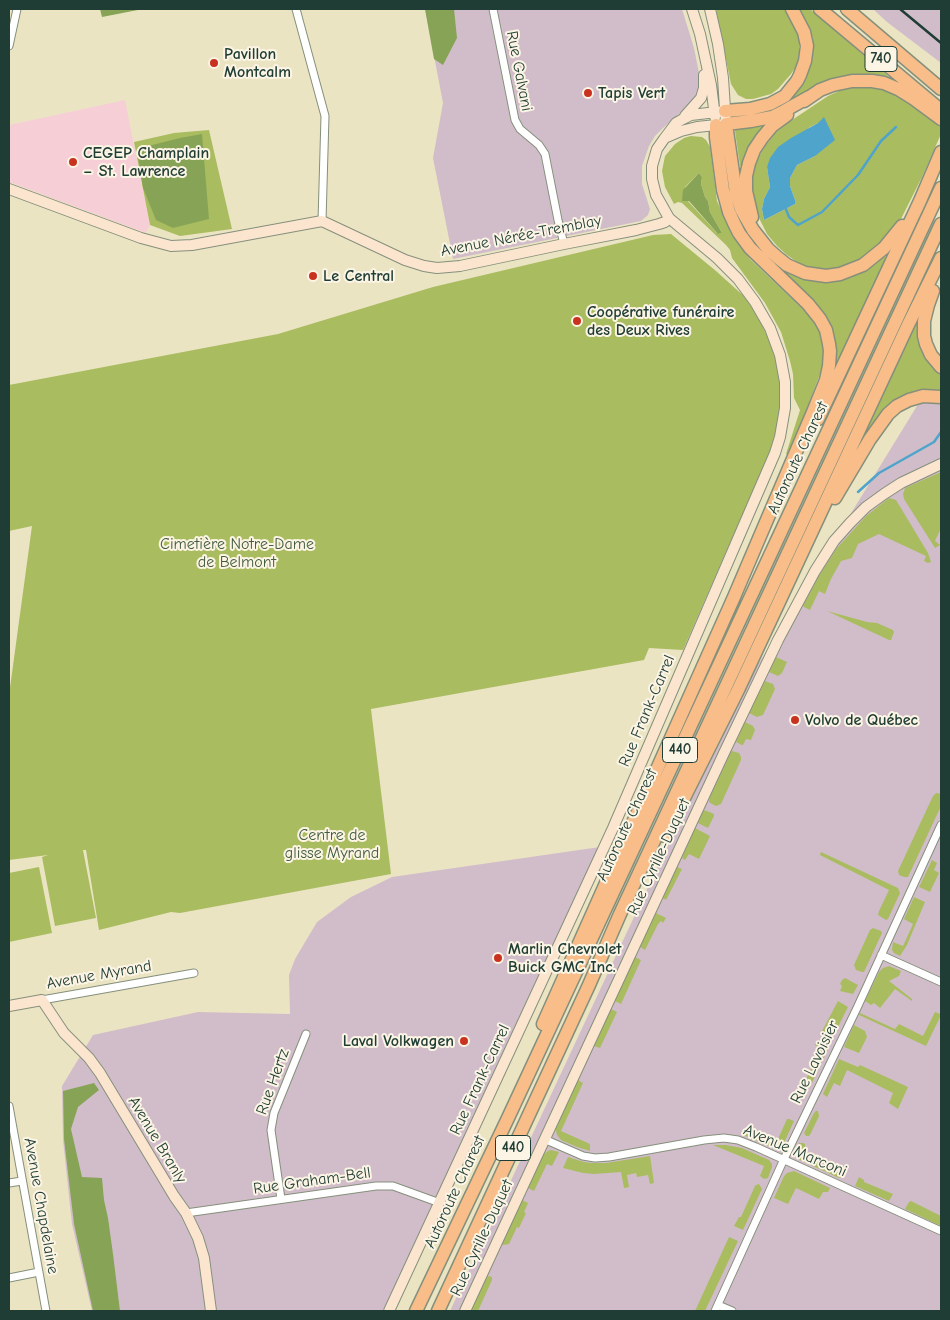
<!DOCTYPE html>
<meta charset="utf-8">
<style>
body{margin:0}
#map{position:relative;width:950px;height:1320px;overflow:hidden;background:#ebe4c3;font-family:"Comic Neue",sans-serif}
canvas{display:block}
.frame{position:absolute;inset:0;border:10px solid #1f3d34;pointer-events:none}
</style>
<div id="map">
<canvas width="950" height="1320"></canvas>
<div class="frame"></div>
</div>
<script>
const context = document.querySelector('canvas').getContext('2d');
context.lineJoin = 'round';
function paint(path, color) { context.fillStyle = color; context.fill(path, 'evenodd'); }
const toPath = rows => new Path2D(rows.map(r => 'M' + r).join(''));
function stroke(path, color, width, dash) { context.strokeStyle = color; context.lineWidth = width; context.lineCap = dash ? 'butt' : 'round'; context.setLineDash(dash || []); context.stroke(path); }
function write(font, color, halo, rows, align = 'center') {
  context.font = font + ' "Comic Neue",sans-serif'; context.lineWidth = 4; context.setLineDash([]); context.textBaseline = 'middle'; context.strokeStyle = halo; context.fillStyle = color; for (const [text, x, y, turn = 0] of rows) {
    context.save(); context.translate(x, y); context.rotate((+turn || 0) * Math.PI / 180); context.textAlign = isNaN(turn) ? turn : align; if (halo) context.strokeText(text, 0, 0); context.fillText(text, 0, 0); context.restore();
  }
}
paint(toPath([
 [125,100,150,225,146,233,9,182,9,125]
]), '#f6cfd6');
paint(toPath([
 [425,9,682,9,694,48,699,73,699,88,694,99,690,104,662,129,655,136,649,146,642,166,642,184,650,209,648,215,641,221,453,259,433,158,443,103],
 [873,9,941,9,941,63,887,22],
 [941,367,941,1311,450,1311,733,705],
 [600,847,595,869,383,1311,92,1311,72,1224,63,1140,62,1086,93,1035,198,1012,290,1014,289,975,295,959,317,922,351,897,392,877]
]), '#d1bdc9');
paint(toPath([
 [716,9,787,9,796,26,799,37,799,55,797,65,791,74,778,89,771,94,753,99,746,99,738,95,731,84],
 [800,9,810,9,888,76,886,80,870,75,859,75,833,78,822,83,784,108,758,114,768,111,792,96,809,29,805,19],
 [854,86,868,86,884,88,914,105,941,126,941,134,922,177,900,221,881,245,854,264,842,268,826,270,812,268,800,264,787,255,777,246,767,234,756,212,752,194,753,171,758,158,766,145,775,133,789,122,828,96,841,90],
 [818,123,815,156,797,165,790,178,790,186,795,200,795,204,764,220,762,209,764,199,770,187,767,167,810,127],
 [763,124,765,127,744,166,740,166,735,131,736,128],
 [209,130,232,229,180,236,150,225,134,142,174,133],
 [691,136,702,137,706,140,710,147,717,201,734,238,750,259,810,316,819,331,823,347,823,362,820,374,789,455,786,454,800,410,794,398,793,374,790,361,781,332,765,303,732,258,730,250,726,245,682,203,678,202,674,204,665,187,662,171,665,156,675,144,684,138],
 [699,173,702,177,701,184,705,197,708,201,710,212,722,233,717,233,687,200,685,187],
 [671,234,716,271,746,298,761,323,772,346,779,372,781,394,778,423,772,447,683,650,649,648,644,660,371,709,391,874,180,913,171,912,99,930,86,850,83,850,96,918,55,926,42,857,48,855,9,860,9,695,32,526,9,531,9,385,278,334,433,287,653,235],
 [884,256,887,258,835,371,833,342,778,268,779,266,791,274,803,279,819,282,836,281,852,277,868,268],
 [916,322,920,324,941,371,941,392,916,393,867,436,864,434],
 [941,472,941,528,935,541,940,545,935,548,904,499,903,494,905,488],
 [889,498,896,500,928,553,931,562,928,563,924,561,926,556,879,534,858,544,852,558,841,561,831,579,825,594,819,591,810,610,804,607,803,606,820,574,837,548,866,516],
 [827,611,867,622,877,623,893,630,894,632,891,640,889,640],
 [776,657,787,662,782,673,778,676,769,672],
 [765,681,773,684,775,689,763,715,757,717,749,713],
 [745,722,753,726,755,730,751,740,746,739,743,745,742,745,736,742],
 [732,751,739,753,741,757,741,760,721,804,716,806,712,804,709,802,710,797,731,752],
 [936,793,941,794,941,806,908,877,904,877,899,875,898,871,933,796],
 [703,810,707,811,714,814,714,816,708,828,698,823],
 [695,828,710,836,699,859,689,854,685,860,682,858],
 [821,852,898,888,900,893,888,919,886,920,878,915,879,911,889,890,820,855],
 [932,860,937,863,934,870,939,873,930,892,919,887],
 [39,867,52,933,9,942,9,873],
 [677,867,682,869,666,900,663,898],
 [914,897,925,902,907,945,900,956,894,953,892,950,893,942,903,946,913,924,904,919],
 [656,913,666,918,663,923,661,921,658,924,645,950,640,947],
 [873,928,881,931,882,933,864,972,862,972,856,970,854,965,870,930],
 [635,957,641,960,621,1004,615,1001],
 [889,966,901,971,899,976,889,981,912,999,912,1001,895,989,880,1008,874,1003,871,1005,865,1001,879,972,883,968],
 [845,978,858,985,853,994,840,991,842,986,840,984,842,980],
 [838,1001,848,1007,833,1037,822,1031],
 [611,1009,617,1012,600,1048,594,1046],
 [935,1012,940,1014,941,1012,941,1015,926,1046,859,1015,860,1013,895,1029,899,1024,923,1036],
 [854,1025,865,1031,867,1037,859,1053,844,1047],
 [816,1042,826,1046,828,1049,810,1087,804,1083,821,1048,815,1045],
 [839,1059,858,1067,860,1065,908,1087,898,1109,889,1103,893,1093,847,1070,840,1086,834,1083,827,1097,823,1094],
 [578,1080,583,1083,561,1131,590,1144,590,1151,577,1147,561,1140,557,1135,556,1131,556,1128],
 [816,1111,818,1111,819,1116,811,1133,809,1136,806,1136,804,1133,814,1113],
 [787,1119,789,1119,794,1121,784,1143,779,1147,774,1148,743,1135,742,1133,744,1130,778,1139],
 [799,1143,803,1143,805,1144,805,1157,842,1174,841,1177,839,1178,800,1160,798,1157,796,1152],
 [713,1145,726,1145,742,1148,769,1160,772,1164,772,1167,768,1178,764,1179,760,1176,764,1166],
 [551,1150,559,1152,552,1166,547,1164,534,1191,528,1188,543,1155,548,1151],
 [650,1156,654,1183,650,1184,648,1175,637,1177,636,1173,627,1175,629,1187,624,1188,621,1172,594,1174,583,1173,563,1168,568,1157,584,1162,592,1163,606,1163],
 [794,1171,830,1188,828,1192,823,1192,819,1199,796,1188,788,1204,774,1198,784,1176,787,1173],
 [859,1177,864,1180,864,1182,893,1194,889,1201,855,1186],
 [759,1184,762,1189,743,1230,734,1226,739,1217,741,1217,755,1186,756,1185],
 [522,1200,528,1203,524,1212,526,1213,519,1228,517,1227,509,1244,503,1245,502,1244],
 [911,1201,941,1216,941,1226,905,1209,909,1202],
 [729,1237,738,1241,705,1311,695,1311],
 [489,1276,492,1277,492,1280,478,1311,471,1311,487,1277]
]), '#aabc60');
paint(toPath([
 [100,9,143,9,102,17],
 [425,9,454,9,457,38,443,65,434,59],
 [202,134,209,219,173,228,156,220,143,188,138,157,140,148,180,138],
 [699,173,702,177,701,184,705,197,708,201,710,212,722,233,720,233,718,234,689,201,682,201,683,190],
 [94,1083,99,1090,78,1107,71,1129,82,1177,102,1178,104,1200,108,1218,113,1254,120,1311,93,1311,74,1224,64,1139,63,1091]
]), '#87a456');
paint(toPath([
 [824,117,835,140,815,156,797,165,790,178,790,186,795,200,795,204,764,220,762,209,764,199,770,187,767,167,770,158,778,147,791,138,818,123]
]), '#4fa4cb');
stroke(toPath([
 [785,207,789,217,798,225,822,212,858,175,881,141,896,127],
 [858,492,879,473,934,442,941,432]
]), '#4fa4cb', 2.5);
const street = toPath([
 [296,9,325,116,322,221],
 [493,9,515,120,520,129,539,145,545,154,558,220,564,244],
 [9,46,17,9],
 [881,955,941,982],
 [42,1000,194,973],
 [9,1106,46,1311],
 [544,1139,583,1156,595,1158,609,1157,704,1140,724,1138,738,1140,756,1147,941,1231],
 [9,1183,22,1181],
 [281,1199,271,1130,274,1113,306,1034],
 [186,1213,376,1186,393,1186,440,1203],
 [9,1278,39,1272],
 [718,1305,732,1311],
 [715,1311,784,1159,857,1008,941,825]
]);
const secondary = toPath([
 [692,9,700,34,711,85,715,117],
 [685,116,701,98,704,88,704,75],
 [667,137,681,131,697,127,726,124,723,78,718,44,710,9],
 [9,189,141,238,171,246,192,245,322,221,405,260,424,266,437,268,460,266,564,244,636,230,659,224,665,222,669,218],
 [9,1006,42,1000,64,1033,89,1058,100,1073,174,1196,186,1213,198,1238,204,1258,211,1311],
 [389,1311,613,828,775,453,780,437,785,408,785,382,780,355,770,328,755,302,738,279,717,258,669,218,656,195,652,179,652,166,657,149,664,139,676,123,683,119,691,115,725,111],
 [465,1311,724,753,778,640,815,571,834,541,850,523,866,507,884,494,901,483,941,464]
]);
const highway = toPath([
 [820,9,937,107],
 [847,9,941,89],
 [809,97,784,111,772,117,751,121,726,124,736,193,741,209,753,230,768,249,777,257,787,265,805,273,826,276,840,274,863,265,884,248,902,226],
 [804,101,820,90,833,85,852,81,872,81,884,83,898,89,914,99,941,119],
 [725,111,750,109,770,104,785,96,797,81,800,75,805,61,807,46,804,32,792,9],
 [752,217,746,191,746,176,749,163,754,150,762,138,772,126,787,115],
 [933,291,928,305,924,321,924,336,926,344,931,355,941,367],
 [818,419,920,201,941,152],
 [835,498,870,439,888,414,897,406,909,400,923,396,941,397],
 [665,836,738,690,908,325,941,258],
 [543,1024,734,597,813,412,826,380,829,366,830,351,829,344,826,330,820,319,808,304,750,248,739,233,734,223,729,212,723,190,716,137,716,125],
 [416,1311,508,1118,941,188],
 [438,1311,589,985,620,914,941,224]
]);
stroke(street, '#85907c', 9);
stroke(secondary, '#85907c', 12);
stroke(highway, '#85907c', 15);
stroke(street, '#fff', 7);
stroke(secondary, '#fce5cf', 10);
stroke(highway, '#f8bd88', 12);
stroke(toPath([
 [900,9,941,43]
]), '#1f3d34', 2.5);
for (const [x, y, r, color] of [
 [214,63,5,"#c8321e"],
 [588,93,5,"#c8321e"],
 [73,162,5,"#c8321e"],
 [313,276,5,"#c8321e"],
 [577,321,5,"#c8321e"],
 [795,720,5,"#c8321e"],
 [498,958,5,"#c8321e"],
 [464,1041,5,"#c8321e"]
]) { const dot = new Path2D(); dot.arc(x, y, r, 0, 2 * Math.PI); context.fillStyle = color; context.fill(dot); stroke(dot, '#fcf5e5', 2); }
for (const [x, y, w] of [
 [881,59,32],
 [680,750,35],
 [513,1148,35]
]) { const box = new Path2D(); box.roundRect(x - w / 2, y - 12.5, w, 25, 4); context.fillStyle = '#fcf5e5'; context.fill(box); stroke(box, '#1f3d34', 1); }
write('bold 15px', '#1f3d34', null, [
 ["740",881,59],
 ["440",680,750],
 ["440",513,1148]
]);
write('bold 16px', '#1f3d34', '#fcf5e5', [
 ["Pavillon",224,54],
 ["Montcalm",224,72],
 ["Tapis Vert",598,93],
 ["CEGEP Champlain",83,153],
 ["– St. Lawrence",83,171],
 ["Le Central",323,276],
 ["Coopérative funéraire",587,312],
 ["des Deux Rives",587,330],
 ["Volvo de Québec",805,720],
 ["Marlin Chevrolet",508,949],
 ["Buick GMC Inc.",508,967],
 ["Laval Volkwagen",454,1041,"right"]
], 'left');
write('16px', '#1f3d34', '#fcf5e5', [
 ["Rue Galvani",519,71,79],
 ["Avenue Nérée-Tremblay",521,236,-11],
 ["Autoroute Charest",798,458,-65],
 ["Rue Frank-Carrel",647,711,-67],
 ["Autoroute Charest",627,825,-65],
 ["Rue Cyrille-Duquet",659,857,-65],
 ["Avenue Myrand",99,975,-10],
 ["Rue Lavoisier",815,1062,-64],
 ["Rue Frank-Carrel",480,1080,-65],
 ["Rue Hertz",273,1082,-70],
 ["Avenue Branly",157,1140,59],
 ["Avenue Marconi",795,1151,23],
 ["Rue Graham-Bell",312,1181,-8],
 ["Autoroute Charest",455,1192,-65],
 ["Avenue Chapdelaine",41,1206,80],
 ["Rue Cyrille-Duquet",482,1238,-65]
]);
write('16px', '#425d3f', '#fcf5e5', [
 ["Cimetière Notre-Dame",237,544],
 ["de Belmont",237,562],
 ["Centre de",332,835],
 ["glisse Myrand",332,853]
]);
</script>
